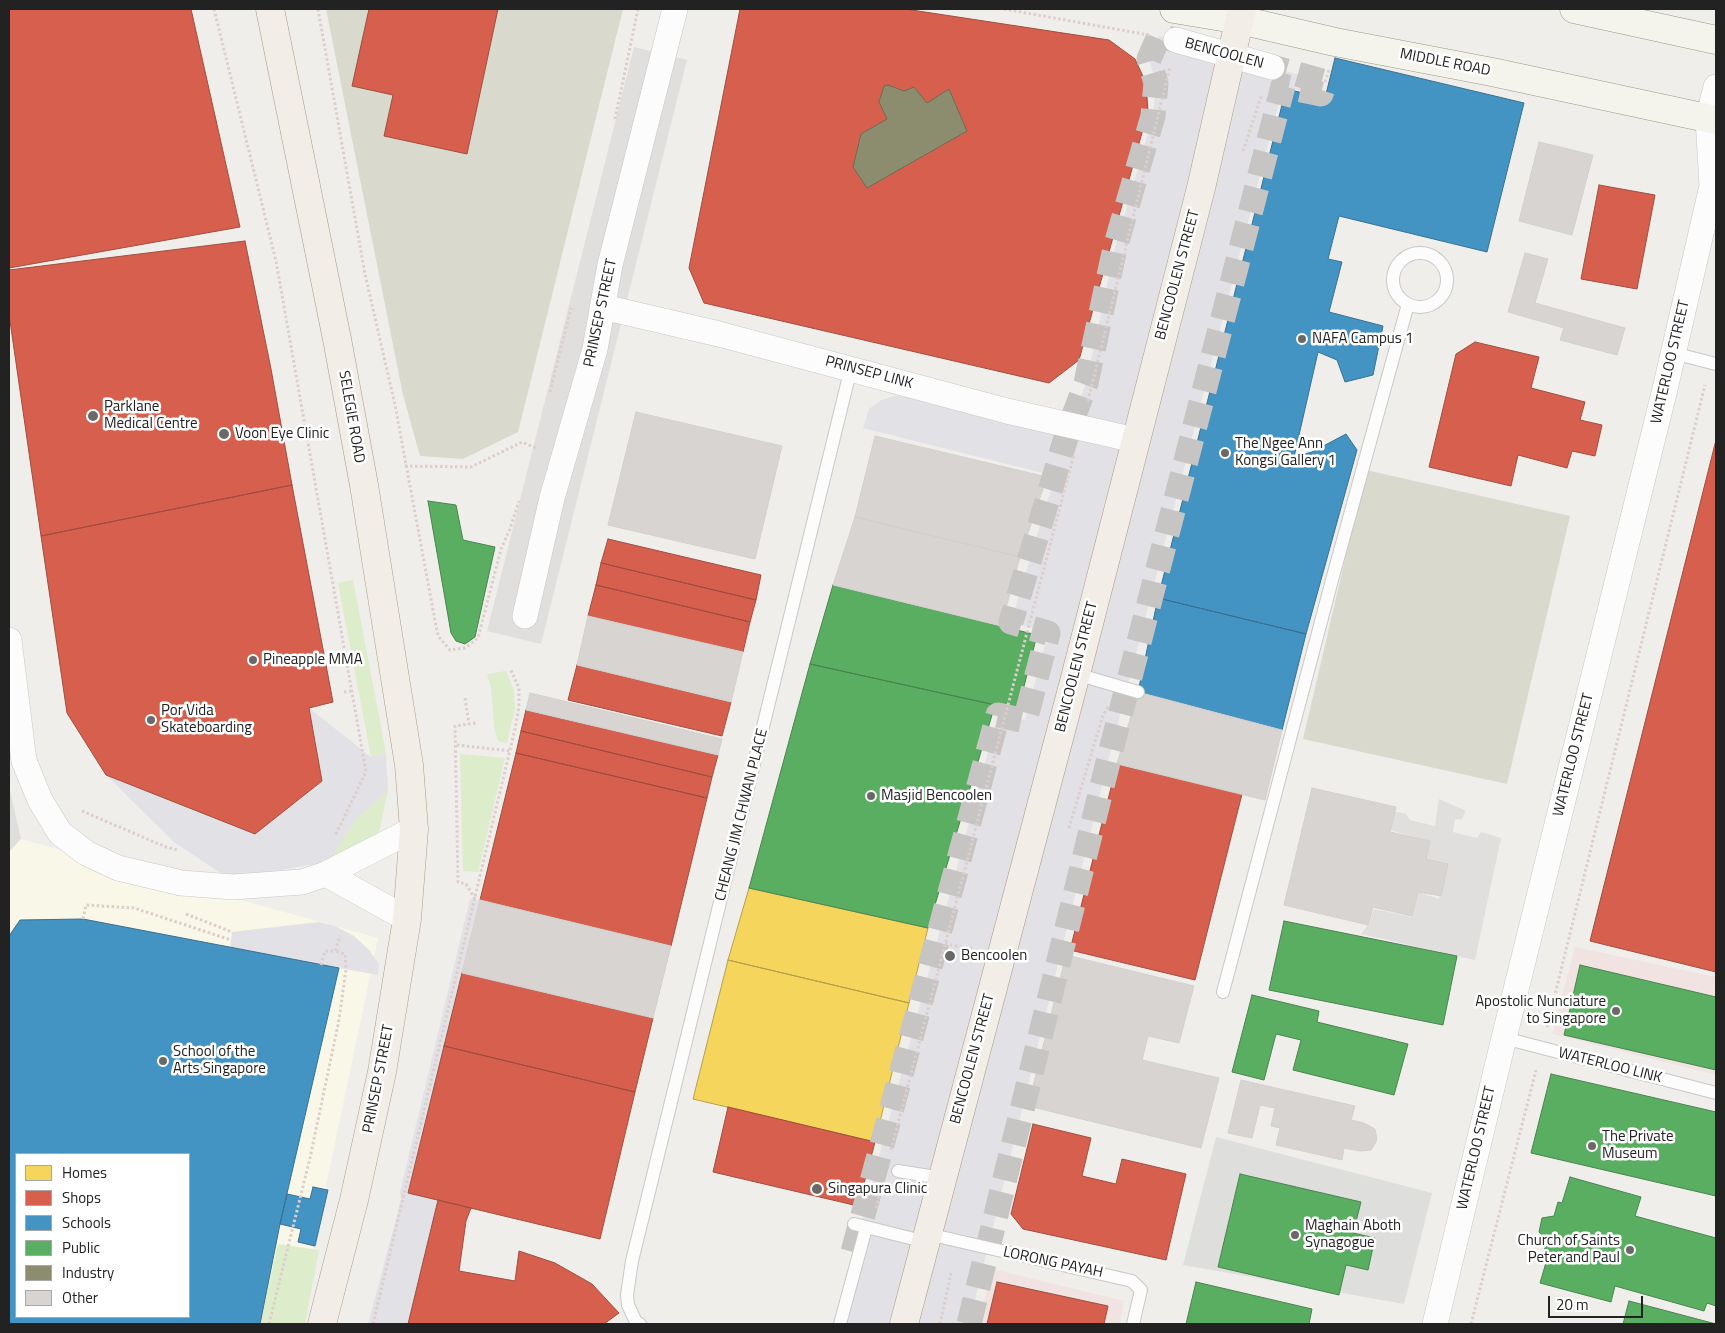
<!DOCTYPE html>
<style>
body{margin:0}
#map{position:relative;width:1725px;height:1333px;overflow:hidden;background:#f0eeeb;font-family:"Titillium Web",sans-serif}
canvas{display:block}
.frame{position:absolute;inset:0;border:10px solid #222;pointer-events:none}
.legend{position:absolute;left:15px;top:1153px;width:175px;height:165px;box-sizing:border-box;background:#fff;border:1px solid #a7a7a7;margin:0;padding:6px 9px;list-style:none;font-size:15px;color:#222}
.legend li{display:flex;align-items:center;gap:10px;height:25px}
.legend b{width:25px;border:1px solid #a7a7a7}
.scale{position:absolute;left:1548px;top:1296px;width:95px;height:22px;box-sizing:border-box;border:2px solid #222;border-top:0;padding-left:6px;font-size:15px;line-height:18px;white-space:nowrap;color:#222;-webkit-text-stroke:4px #fff;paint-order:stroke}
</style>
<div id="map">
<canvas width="1725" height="1333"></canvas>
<div class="frame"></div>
<ul class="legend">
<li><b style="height:14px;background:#f6d55c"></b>Homes</li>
<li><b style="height:14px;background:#d6604d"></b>Shops</li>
<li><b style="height:14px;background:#4393c3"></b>Schools</li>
<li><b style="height:14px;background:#5aae61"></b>Public</li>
<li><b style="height:14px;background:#8c8c6e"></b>Industry</li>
<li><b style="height:14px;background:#d7d4d2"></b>Other</li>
</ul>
<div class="scale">20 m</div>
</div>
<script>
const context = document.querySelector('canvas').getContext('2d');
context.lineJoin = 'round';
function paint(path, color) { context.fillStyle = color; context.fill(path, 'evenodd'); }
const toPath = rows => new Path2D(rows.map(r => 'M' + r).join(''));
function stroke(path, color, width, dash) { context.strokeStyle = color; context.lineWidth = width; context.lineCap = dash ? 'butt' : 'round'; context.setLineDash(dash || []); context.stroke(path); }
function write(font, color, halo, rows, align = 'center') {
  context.font = font + ' "Titillium Web",sans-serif'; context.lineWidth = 5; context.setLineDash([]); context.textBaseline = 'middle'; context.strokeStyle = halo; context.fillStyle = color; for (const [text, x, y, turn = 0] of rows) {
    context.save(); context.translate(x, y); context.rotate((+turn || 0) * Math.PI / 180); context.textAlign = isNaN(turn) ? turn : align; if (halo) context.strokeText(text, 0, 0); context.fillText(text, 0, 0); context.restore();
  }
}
paint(toPath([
 [9,786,21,839,9,852]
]), '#dfdedc');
paint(toPath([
 [1575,947,1716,977,1716,1075,1552,1034],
 [993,1269,1124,1301,1120,1324,978,1324]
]), '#f1e3e1');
paint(toPath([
 [21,839,378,938,297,1324,9,1324,9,852],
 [16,1154,189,1154,189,1317,16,1317]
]), '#f8f7e8');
paint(toPath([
 [1216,1137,1432,1193,1404,1304,1183,1265]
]), '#dededc');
paint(toPath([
 [326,9,623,9,518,432,463,459,420,456,403,395],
 [1366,470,1570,516,1507,784,1303,739]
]), '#d9d9cd');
paint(toPath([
 [353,580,386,753,371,757,338,583],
 [506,671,514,690,515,708,507,743,498,741,494,726,491,688,487,674],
 [460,754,505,758,478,872,463,871],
 [388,790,380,829,375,840,331,866,333,855,354,822],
 [278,1244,319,1250,305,1324,260,1324]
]), '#ddeccb');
paint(toPath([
 [634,47,687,60,541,644,487,631],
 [1439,799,1466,811,1462,819,1455,819,1453,832,1477,838,1481,832,1501,838,1475,960,1361,934,1368,925,1374,909,1412,917,1418,892,1439,899,1447,864,1424,859,1428,841,1390,830,1393,811,1406,814,1410,820,1435,826]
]), '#e0dfde');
paint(toPath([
 [1159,36,1325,82,1321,94,1283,87,1110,754,969,1324,834,1324,998,715,1025,720,1048,633,1011,622,1055,476,863,428,869,409,881,400,898,395,1067,434,1086,383,1115,248,1153,116,1156,83,1149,59],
 [309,708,371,757,386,753,388,790,354,822,333,855,331,866,309,865,245,877,222,874,174,842,106,775,255,834,322,781],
 [470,899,480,900,408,1193,438,1200,424,1262,408,1324,368,1324,401,1200,400,1192],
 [319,922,335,926,354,936,369,950,379,964,378,975,230,948,232,932]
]), '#e2e1e5');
const homes = toPath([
 [749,888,928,928,909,1003,728,960,749,888],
 [728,960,909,1003,875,1142,693,1099,728,960]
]);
paint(homes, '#f6d55c');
stroke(homes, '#b69f4b', 1);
const shops = toPath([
 [9,9,191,9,240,227,9,268,9,9],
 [369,9,498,9,467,154,384,136,393,95,352,86,369,9],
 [740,9,905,9,1109,40,1135,59,1146,83,1148,111,1079,360,1049,383,704,303,689,268,740,9],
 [1599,185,1655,195,1637,289,1581,279,1599,185],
 [245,241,271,369,292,485,41,536,9,314,9,270,245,241],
 [1475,342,1539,357,1531,388,1585,402,1580,420,1602,425,1595,456,1572,451,1567,468,1518,455,1511,486,1429,467,1456,354,1475,342],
 [1716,440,1716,972,1590,941,1716,440],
 [292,485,333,702,309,708,322,781,255,834,106,775,67,713,41,536,292,485],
 [608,539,761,575,756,600,601,563,608,539],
 [601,563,756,600,750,622,596,585,601,563],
 [596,585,750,622,743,652,588,616,596,585],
 [577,665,731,702,722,736,568,700,577,665],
 [526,710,718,755,712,777,521,731,526,710],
 [521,731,712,777,707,798,516,753,521,731],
 [516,753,707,798,671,946,480,900,516,753],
 [1117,764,1242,794,1195,980,1070,950,1117,764],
 [462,973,653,1018,635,1092,444,1046,462,973],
 [444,1046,635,1092,600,1239,408,1193,444,1046],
 [728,1107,875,1142,858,1206,713,1172,728,1107],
 [1033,1124,1091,1138,1082,1176,1116,1184,1122,1159,1186,1174,1166,1260,1023,1229,1011,1214,1033,1124],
 [438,1200,471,1208,466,1221,459,1271,515,1281,519,1251,555,1263,592,1284,619,1313,604,1324,408,1324,438,1200],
 [997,1282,1108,1306,1104,1324,987,1324,997,1282]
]);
paint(shops, '#d6604d');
stroke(shops, '#a04d40', 1);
const schools = toPath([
 [1335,58,1524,103,1487,252,1339,216,1328,259,1342,262,1329,312,1383,326,1373,375,1345,382,1337,360,1318,352,1294,457,1312,452,1346,434,1357,450,1306,634,1158,598,1286,89,1325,98,1335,58],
 [1158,598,1306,634,1282,730,1138,692,1158,598],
 [83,919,339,968,280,1224,260,1324,9,1324,9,936,20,920,83,919],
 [16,1154,189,1154,189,1317,16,1317,16,1154],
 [313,1187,328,1190,315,1246,298,1242,301,1229,280,1224,287,1194,310,1199,313,1187]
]);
paint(schools, '#4393c3');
stroke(schools, '#397193', 1);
const public = toPath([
 [428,501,456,505,463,540,495,547,475,637,465,644,456,641,451,633,428,501],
 [833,585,1037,635,1018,710,810,664,833,585],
 [810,664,995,705,928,928,749,888,810,664],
 [1284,921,1457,956,1443,1025,1269,990,1284,921],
 [1580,965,1716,997,1716,1070,1564,1035,1580,965],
 [1252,995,1319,1011,1317,1022,1408,1044,1394,1095,1293,1070,1301,1040,1276,1034,1264,1080,1232,1072,1252,995],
 [1551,1074,1716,1112,1716,1196,1531,1153,1551,1074],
 [1240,1174,1361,1202,1353,1233,1375,1238,1368,1270,1346,1265,1339,1295,1218,1267,1240,1174],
 [1570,1177,1641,1197,1635,1216,1716,1238,1716,1306,1707,1303,1704,1311,1615,1286,1611,1302,1540,1283,1547,1259,1542,1258,1547,1241,1539,1232,1542,1218,1554,1216,1558,1202,1562,1203,1570,1177],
 [1196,1282,1312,1309,1309,1324,1186,1324,1196,1282],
 [1629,1301,1716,1324,1623,1324,1629,1301]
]);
paint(public, '#5aae61');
stroke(public, '#49844e', 1);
const industry = toPath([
 [888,85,904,91,914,87,927,103,949,89,967,131,867,188,853,167,861,134,887,119,879,102,884,86,888,85]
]);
paint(industry, '#8c8c6e');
stroke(industry, '#6c6c57', 1);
const building = toPath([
 [1539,142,1593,155,1572,235,1519,221,1539,142],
 [1525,253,1548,259,1535,303,1625,328,1617,355,1560,340,1564,328,1508,312,1525,253],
 [636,412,782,446,755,559,608,525,636,412],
 [875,436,1047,477,1020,557,855,517,875,436],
 [855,517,1020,557,1001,626,833,585,855,517],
 [588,616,743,652,731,702,577,665,588,616],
 [1138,692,1282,730,1265,800,1117,764,1138,692],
 [530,693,722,739,718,755,526,710,530,693],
 [1312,788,1396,807,1390,832,1430,841,1426,859,1448,864,1441,896,1418,892,1412,916,1373,907,1368,925,1284,905,1312,788],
 [480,900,671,946,653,1018,462,973,480,900],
 [1066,955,1194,986,1179,1043,1148,1036,1142,1060,1219,1078,1201,1148,1028,1106,1066,955],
 [1241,1080,1355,1106,1351,1120,1364,1123,1375,1129,1377,1140,1371,1150,1360,1151,1344,1148,1342,1160,1276,1145,1280,1128,1271,1126,1275,1108,1260,1105,1252,1138,1228,1133,1241,1080]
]);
paint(building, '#d7d4d2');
stroke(building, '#d3d0cc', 1);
stroke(toPath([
 [853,1252,998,715,1025,721,1048,633,1011,622,1067,434,1086,383,1115,248,1153,116,1156,83,1149,59,1159,36,1176,40],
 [969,1324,1110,754,1283,86,1321,94,1325,82,1272,67]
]), '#c7c5c3', 25, [25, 12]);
const lane = toPath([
 '1393 280a27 27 0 1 1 54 0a27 27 0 1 1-54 0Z',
 [1673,353,1716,364],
 [1076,674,1138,692],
 [1223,992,1332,580,1408,304],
 [1504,1038,1716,1093],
 [898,1171,942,1178],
 [854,1224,926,1242],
 [928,1234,1132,1281,1141,1290,1133,1324],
 [640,1324,636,1322,628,1305,627,1295,632,1261,851,368],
 [840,1324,866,1228]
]);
const street = toPath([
 [1176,40,1272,67],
 [1712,186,1708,118,1716,87],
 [603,307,719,334,1007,411,1135,440],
 [525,616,552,498,595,349,610,265,675,9],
 [9,640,24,761,40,800,60,833,86,853,118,868,181,883,233,887,302,882,326,874,414,829],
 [326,874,407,919],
 [1435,1324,1504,1038,1665,389,1712,186,1716,176]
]);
const secondary = toPath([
 [1174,9,1240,20,1335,42,1492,72,1716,120],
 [1574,9,1716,40]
]);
const primary = toPath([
 [270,9,337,339,364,485,409,765,414,829,407,919,382,1072,354,1200,322,1324],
 [904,1324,1076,674,1201,188,1242,9]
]);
stroke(lane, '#c9c8c7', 14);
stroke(street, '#c9c8c7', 26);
stroke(secondary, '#999a82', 29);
stroke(primary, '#a79c86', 29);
stroke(toPath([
 [214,9,276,261,366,772,335,836],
 [318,9,365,274,395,405,436,626,438,636,450,650,465,648,478,638,501,549,510,529,519,501],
 [1004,9,1149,35],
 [1325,82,1329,70],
 [615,119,638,9],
 [1243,151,1262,94],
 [550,392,571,308],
 [1088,401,1170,67],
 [405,466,471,467,522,442,536,448],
 [344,692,352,691],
 [465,698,469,724],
 [457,745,510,751],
 [82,811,166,847,178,850],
 [1069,828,1103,715,1109,706],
 [475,899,466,884,458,882,455,726,476,723],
 [186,914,232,932],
 [83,919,86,905,134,908,231,940],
 [945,944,973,949],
 [321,965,325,951,335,951,340,936],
 [1547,1027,1705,385],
 [891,1150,1074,454],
 [876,1208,882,1185],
 [269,1324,310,1158,339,1020,346,969,345,954,335,951],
 [373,1324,515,729,519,707,519,688,510,668],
 [940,1324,951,1273],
 [1471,1324,1536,1070]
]), '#dccecd', 3, [2.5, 2.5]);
stroke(lane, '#fdfcfc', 12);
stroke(street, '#fdfcfc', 25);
stroke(secondary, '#f4f4ed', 28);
stroke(primary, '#f3ede7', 28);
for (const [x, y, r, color] of [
 [1302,339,5,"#6a6968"],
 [93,416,6,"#6a6968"],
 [224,434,6,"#6a6968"],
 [1225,453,5,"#6a6968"],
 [253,660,5,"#6a6968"],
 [151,720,5,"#6a6968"],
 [871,796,5,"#6a6968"],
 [950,956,6,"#6a6968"],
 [1616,1011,5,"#6a6968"],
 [163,1061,5,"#6a6968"],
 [1592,1146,5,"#6a6968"],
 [817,1189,6,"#6a6968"],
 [1295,1235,5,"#6a6968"],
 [1630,1250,5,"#6a6968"]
]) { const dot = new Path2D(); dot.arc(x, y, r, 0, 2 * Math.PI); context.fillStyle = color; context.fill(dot); stroke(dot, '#fff', 2); }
write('15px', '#222', '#fff', [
 ["BENCOOLEN",1224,54,15],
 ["MIDDLE ROAD",1445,63,11],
 ["BENCOOLEN STREET",1178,275,-75],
 ["PRINSEP STREET",601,313,-78],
 ["WATERLOO STREET",1671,362,-77],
 ["PRINSEP LINK",869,373,15],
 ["SELEGIE ROAD",351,417,80],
 ["BENCOOLEN STREET",1077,667,-76],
 ["WATERLOO STREET",1574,755,-76],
 ["CHEANG JIM CHWAN PLACE",742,815,-76],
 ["BENCOOLEN STREET",973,1059,-75],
 ["WATERLOO LINK",1610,1066,14],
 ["PRINSEP STREET",379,1079,-79],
 ["WATERLOO STREET",1477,1148,-77],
 ["LORONG PAYAH",1053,1263,12]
]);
write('15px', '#222', '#fff', [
 ["NAFA Campus 1",1312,339],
 ["Parklane",104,407],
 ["Medical Centre",104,424],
 ["Voon Eye Clinic",235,434],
 ["The Ngee Ann",1235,444],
 ["Kongsi Gallery 1",1235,461],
 ["Pineapple MMA",263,660],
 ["Por Vida",161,711],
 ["Skateboarding",161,728],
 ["Masjid Bencoolen",881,796],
 ["Bencoolen",961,956],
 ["Apostolic Nunciature",1606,1002,"right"],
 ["to Singapore",1606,1019,"right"],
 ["School of the",173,1052],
 ["Arts Singapore",173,1069],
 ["The Private",1602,1137],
 ["Museum",1602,1154],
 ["Singapura Clinic",828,1189],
 ["Maghain Aboth",1305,1226],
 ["Synagogue",1305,1243],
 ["Church of Saints",1620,1241,"right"],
 ["Peter and Paul",1620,1258,"right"]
], 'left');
</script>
